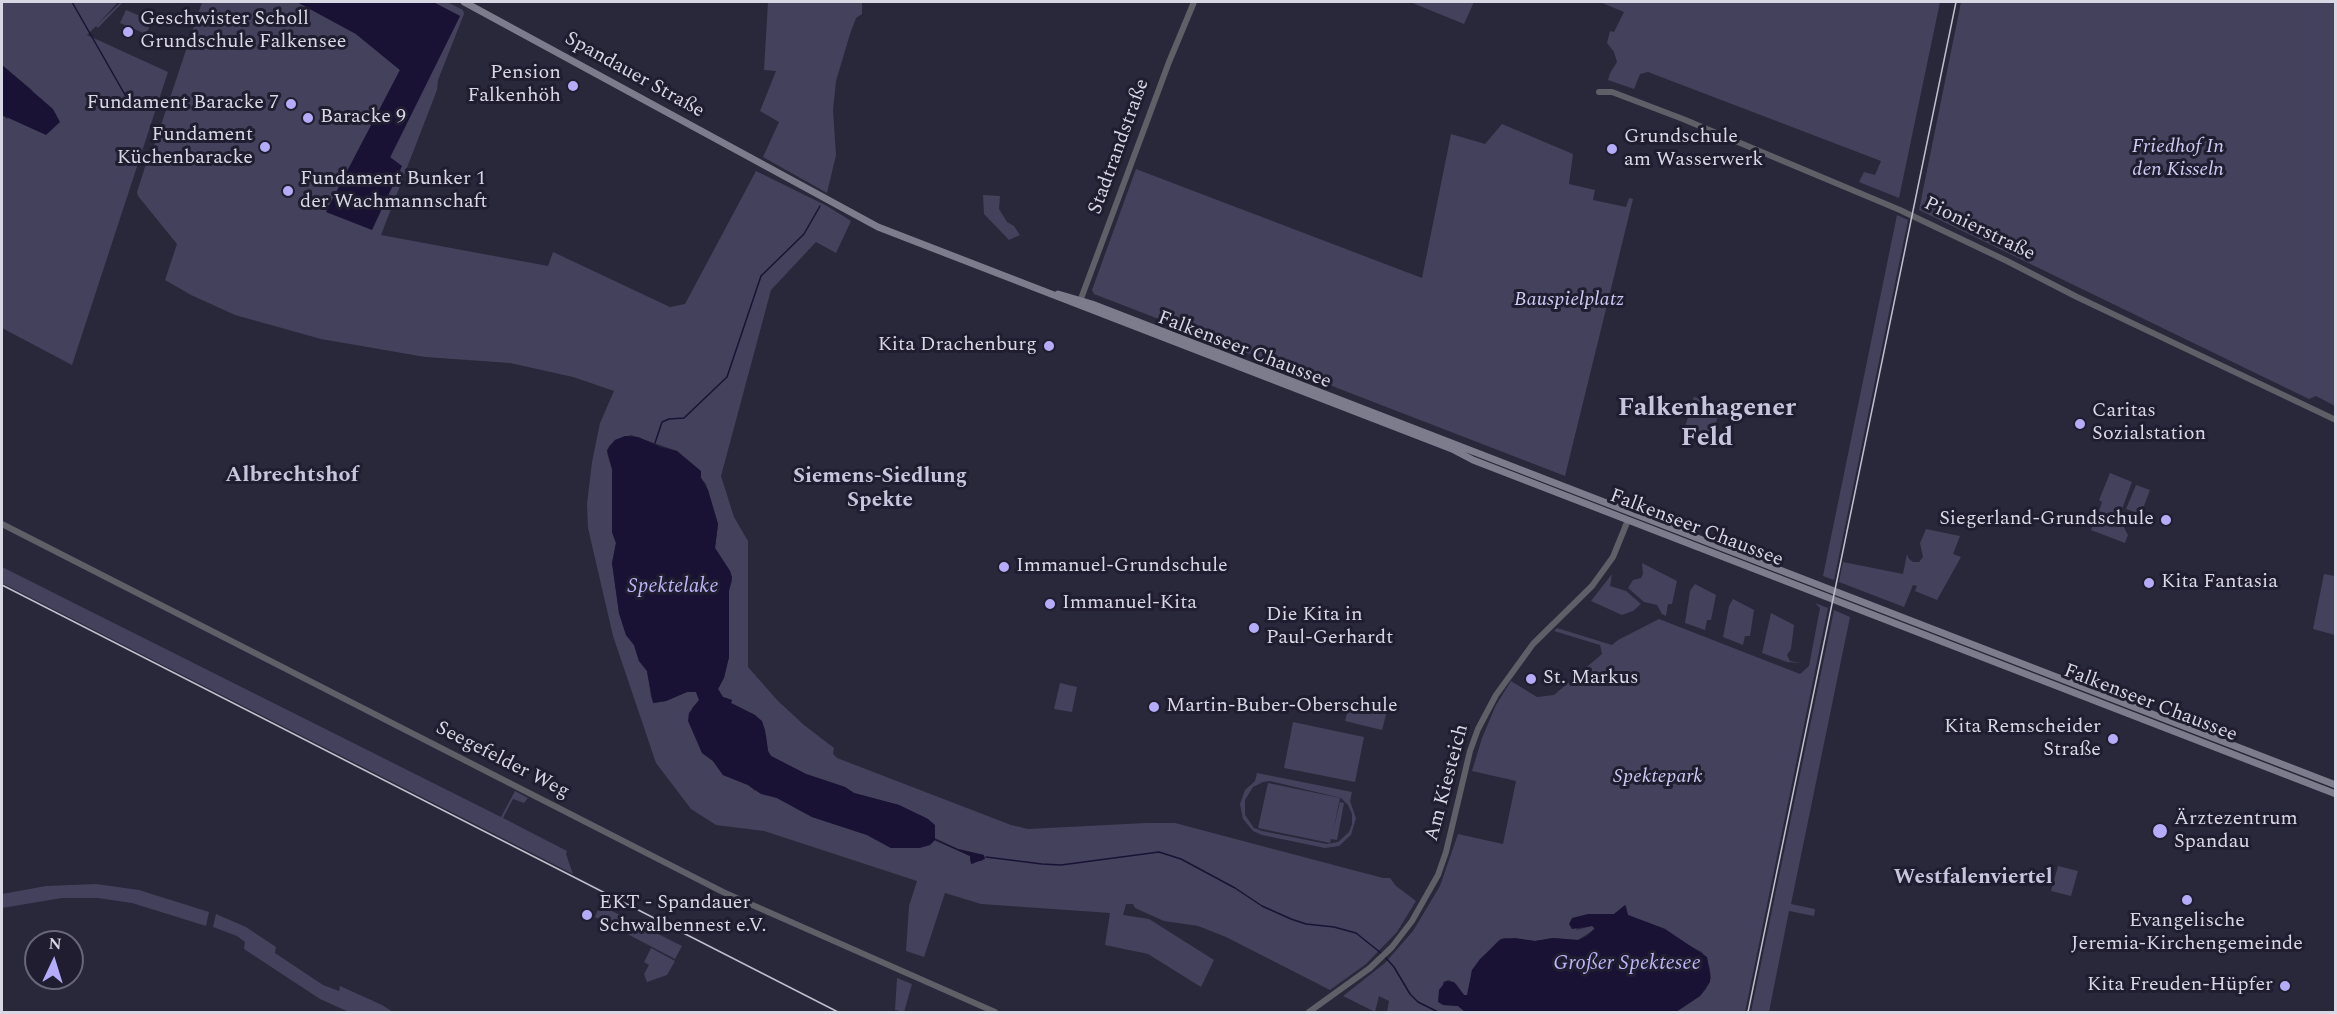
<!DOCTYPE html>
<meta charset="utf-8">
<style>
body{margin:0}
#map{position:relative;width:2337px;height:1014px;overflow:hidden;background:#29273a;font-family:Spectral,serif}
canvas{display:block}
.frame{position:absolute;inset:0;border:3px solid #d8d7e4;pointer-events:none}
.north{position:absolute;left:24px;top:930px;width:60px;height:60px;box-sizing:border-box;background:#1f1d2f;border:2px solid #696777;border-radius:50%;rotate:4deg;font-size:16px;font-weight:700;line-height:24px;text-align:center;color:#d8d7e4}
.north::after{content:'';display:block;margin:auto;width:21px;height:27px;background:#b5acf9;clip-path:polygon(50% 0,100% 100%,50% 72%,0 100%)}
</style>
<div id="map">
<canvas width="2337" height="1014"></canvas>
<div class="frame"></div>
<div class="north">N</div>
</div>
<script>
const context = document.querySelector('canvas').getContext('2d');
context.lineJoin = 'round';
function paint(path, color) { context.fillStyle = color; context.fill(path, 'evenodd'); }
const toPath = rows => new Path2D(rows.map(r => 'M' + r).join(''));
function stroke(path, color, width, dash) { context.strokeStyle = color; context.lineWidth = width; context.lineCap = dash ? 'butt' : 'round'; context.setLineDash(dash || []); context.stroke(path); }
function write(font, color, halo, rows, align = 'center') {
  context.font = font + ' Spectral,serif'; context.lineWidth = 6; context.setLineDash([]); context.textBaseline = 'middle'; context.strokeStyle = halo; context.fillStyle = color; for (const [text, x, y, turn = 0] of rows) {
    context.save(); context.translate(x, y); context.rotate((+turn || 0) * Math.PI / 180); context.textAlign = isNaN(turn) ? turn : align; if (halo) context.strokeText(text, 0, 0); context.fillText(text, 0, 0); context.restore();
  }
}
paint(toPath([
 [2,2,118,2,97,25,121,2,123,2,98,28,96,26,87,35,168,72,72,365,2,328,2,115,7,119,32,90,2,65],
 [202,2,297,2,356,34,400,70,326,211,390,158,460,16,433,2,447,2,463,10,464,14,438,80,437,90,381,235,548,266,553,252,670,307,685,304,756,171,827,206,851,221,836,253,816,242,771,290,721,476,734,517,748,541,748,667,777,700,804,725,834,748,833,754,837,758,1011,825,1028,829,1146,823,1175,823,1383,878,1390,878,1396,886,1416,901,1397,932,1366,964,1330,990,1226,937,1198,926,1164,921,1135,908,1133,904,1126,904,1123,915,1149,919,1214,960,1201,987,1148,954,1105,945,1110,913,981,904,945,893,924,957,906,951,909,906,917,881,764,831,716,825,691,809,656,763,613,636,588,528,587,504,592,462,600,423,614,391,573,377,510,363,425,357,321,339,235,315,191,295,165,280,177,244,138,196,137,192,146,164,148,164],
 [631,435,677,451,700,471,701,478,706,484,718,524,715,548,730,571,732,581,729,590,729,657,724,677,718,689,723,697,732,700,731,703,755,715,766,735,768,751,771,756,806,774,845,787,854,793,899,805,928,819,935,838,958,849,984,855,982,861,976,861,973,864,970,861,970,856,934,840,930,845,919,848,891,848,867,835,812,817,777,798,754,790,748,785,723,775,713,761,702,753,696,737,692,708,699,700,696,692,687,692,666,701,654,703,651,697,647,671,639,661,634,645,626,635,619,613,612,563,616,543,612,532,612,469,607,453,609,446,615,440],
 [768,2,862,2,862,14,856,18,850,34,836,81,833,110,836,155,827,193,763,157,779,122,760,111,776,71,764,70],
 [1410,2,1474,2,1464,24],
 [1600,2,1940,2,1899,198,1859,182,1864,172,1875,175,1881,161,1648,72,1640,74,1634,89,1608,80,1610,73,1617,62,1614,52,1607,43,1610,31,1614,32,1624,12],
 [1961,2,2335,2,2335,406,2316,396,2309,399,1919,210],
 [126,10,152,21,146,34,120,23],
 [1502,124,1573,154,1569,184,1595,190,1593,200,1626,207,1629,198,1633,199,1565,476,1094,294,1092,290,1136,169,1422,278,1451,134,1485,144],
 [983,195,1000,196,999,209,1007,222,1014,226,1020,235,1009,240,984,214],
 [1897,215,1908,220,1834,580,1823,576],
 [1694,397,1720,404,1713,438,1685,427],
 [2110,473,2132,482,2122,509,2118,508,2115,517,2099,511,2102,502,2099,500],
 [2136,485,2150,490,2141,514,2126,509],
 [2097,512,2121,522,2128,535,2125,543,2091,530],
 [1926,529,1960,536,1953,554,1961,557,1937,600,1915,591,1917,586,1913,585,1904,607,1839,582,1843,562,1903,574,1907,554,1909,559,1913,562,1919,562,1923,557,1920,543],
 [1642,563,1677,581,1672,604,1668,604,1666,616,1662,614,1657,605,1644,602,1628,588,1633,580,1641,578,1643,574],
 [2,567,501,817,515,791,528,798,524,803,513,799,503,818,567,851,566,854,573,874,2,583],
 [1612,574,1610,586,1626,591,1641,604,1633,611,1622,615,1591,601],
 [2324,574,2335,576,2335,635,2313,629],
 [1695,584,1716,595,1711,620,1707,620,1705,630,1685,623,1690,591],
 [1733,599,1754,610,1750,636,1745,636,1743,645,1723,637,1729,606],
 [1815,603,1828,608,1745,1012,1676,1012,1700,996,1706,989,1711,978,1709,965,1702,952,1682,942,1665,929,1628,915,1626,905,1614,914,1588,914,1576,930,1592,926,1595,929,1578,940,1553,938,1535,941,1504,938,1498,941,1472,970,1468,995,1464,995,1456,984,1449,980,1443,982,1443,1005,1458,1006,1465,1012,1387,1012,1389,1001,1379,996,1375,1012,1343,996,1385,963,1413,931,1440,886,1458,834,1503,844,1516,781,1472,771,1482,738,1496,705,1511,681,1537,697,1554,695,1602,654,1600,645,1554,631,1557,628,1612,645,1618,640,1659,619,1800,674,1809,666,1820,608],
 [1834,610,1850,617,1791,904,1815,909,1814,916,1789,911,1769,1012,1751,1012],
 [1771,613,1794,625,1791,649,1787,655,1790,661,1801,663,1787,662,1762,653],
 [1060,683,1077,687,1072,712,1054,709],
 [1350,701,1387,711,1382,730,1345,721],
 [1293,722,1364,737,1355,782,1284,768],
 [1257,773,1352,792,1350,801,1356,818,1351,835,1339,846,1325,848,1262,835,1253,831,1243,819,1240,804,1245,790,1255,781],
 [1270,781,1341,798,1348,805,1352,814,1352,824,1349,832,1338,842,1327,844,1262,831,1254,828,1245,815,1245,800,1253,787,1263,782],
 [1268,783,1340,798,1333,832,1340,802,1344,803,1337,840,1331,839,1330,843,1258,828],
 [2058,866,2078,871,2071,896,2051,891],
 [96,884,139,890,209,912,206,926,132,903,98,898,62,898,2,908,2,894,46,886],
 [600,905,682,946,675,959,595,917],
 [216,914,246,927,276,947,275,953,323,985,339,991,340,986,382,1005,393,1012,349,1012,320,999,244,949,245,942,237,936,213,927],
 [651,948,675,961,667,975,647,982,644,974,649,965,644,962],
 [897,978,912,984,904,1012,895,1010]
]), '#44415c');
paint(toPath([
 [297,2,433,2,460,16,390,157,402,166,372,230,326,212,400,70,356,34],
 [2,65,53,109,60,122,46,135,2,115],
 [625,436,638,437,661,447,677,451,701,471,701,478,708,490,718,524,715,548,730,571,732,577,729,591,729,657,724,678,718,689,723,697,732,700,731,703,755,715,762,721,765,730,768,751,771,756,806,774,845,787,854,793,899,805,928,819,935,825,935,839,958,849,984,855,985,859,971,864,970,856,935,840,930,845,919,848,891,848,867,835,812,817,777,798,761,794,748,785,723,775,713,761,702,753,688,721,689,713,699,700,696,692,687,692,666,701,653,703,647,671,639,661,634,645,626,635,619,613,612,563,616,543,612,532,612,469,607,450,615,440],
 [1625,905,1628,915,1665,929,1707,957,1710,974,1710,982,1700,996,1676,1012,1465,1012,1458,1006,1443,1005,1438,1002,1439,990,1446,981,1454,982,1464,995,1467,995,1472,970,1480,959,1501,939,1515,938,1535,941,1553,938,1578,940,1587,936,1595,928,1592,926,1572,929,1569,924,1572,918,1588,914,1614,914]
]), '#191235');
stroke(toPath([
 [72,2,128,100],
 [655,443,662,422,669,419,684,418,727,377,761,276,804,234,820,206],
 [986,857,1042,864,1061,865,1159,852,1181,859,1235,888,1262,906,1291,919,1306,924,1334,927,1356,933,1381,953],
 [1384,956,1394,967,1410,994,1418,1002,1438,1012]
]), '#191235', 1.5);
stroke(toPath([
 [1599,92,1612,92,1683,119,1900,210,2007,261,2077,297,2336,420],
 [1079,304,1169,62,1194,2],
 [2,524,723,892,995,1012],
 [1309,1012,1370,968,1392,947,1412,921,1438,875,1446,852,1470,751,1478,729,1496,695,1533,644,1592,586,1613,557,1628,520]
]), '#5f5f68', 6);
stroke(toPath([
 [464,2,878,227,1452,449,1473,460,2336,794],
 [1058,294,1092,304,2336,785]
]), '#7d7c8c', 7);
stroke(toPath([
 [2,585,838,1012],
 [1748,1012,1956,2]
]), '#c0becc', 1.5);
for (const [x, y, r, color] of [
 [128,32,6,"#b5acf9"],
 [573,86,6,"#b5acf9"],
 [291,104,6,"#b5acf9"],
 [308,118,6,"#b5acf9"],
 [265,147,6,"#b5acf9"],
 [1612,149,6,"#b5acf9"],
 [288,191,6,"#b5acf9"],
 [1049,346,6,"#b5acf9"],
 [2080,424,6,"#b5acf9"],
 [2166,520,6,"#b5acf9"],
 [1004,567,6,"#b5acf9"],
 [2149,583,6,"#b5acf9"],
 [1050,604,6,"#b5acf9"],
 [1254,628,6,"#b5acf9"],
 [1531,679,6,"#b5acf9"],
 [1154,707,6,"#b5acf9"],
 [2113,739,6,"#b5acf9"],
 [2160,831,8,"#b5acf9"],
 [2187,900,6,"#b5acf9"],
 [587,915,6,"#b5acf9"],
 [2285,986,6,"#b5acf9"]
]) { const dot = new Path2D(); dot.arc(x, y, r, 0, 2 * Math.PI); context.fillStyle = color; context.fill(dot); stroke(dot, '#1f1d2f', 2); }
write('20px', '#d8d7e4', '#1f1d2f', [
 ["Geschwister Scholl",140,20],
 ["Grundschule Falkensee",140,43],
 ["Pension",561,74,"right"],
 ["Falkenhöh",561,97,"right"],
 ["Fundament Baracke 7",279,104,"right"],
 ["Baracke 9",320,118],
 ["Fundament",253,136,"right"],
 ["Küchenbaracke",253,159,"right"],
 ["Grundschule",1624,138],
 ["am Wasserwerk",1624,161],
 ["Fundament Bunker 1",300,180],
 ["der Wachmannschaft",300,203],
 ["Kita Drachenburg",1037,346,"right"],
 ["Caritas",2092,412],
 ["Sozialstation",2092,435],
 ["Siegerland-Grundschule",2154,520,"right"],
 ["Immanuel-Grundschule",1016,567],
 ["Kita Fantasia",2161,583],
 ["Immanuel-Kita",1062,604],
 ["Die Kita in",1266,616],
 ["Paul-Gerhardt",1266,639],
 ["St. Markus",1543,679],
 ["Martin-Buber-Oberschule",1166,707],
 ["Kita Remscheider",2101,728,"right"],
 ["Straße",2101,751,"right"],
 ["Ärztezentrum",2174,820],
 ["Spandau",2174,843],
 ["EKT - Spandauer",599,904],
 ["Schwalbennest e.V.",599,927],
 ["Evangelische",2187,922,"center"],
 ["Jeremia-Kirchengemeinde",2187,945,"center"],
 ["Kita Freuden-Hüpfer",2273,986,"right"]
], 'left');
write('20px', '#d8d7e4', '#1f1d2f', [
 ["Spandauer Straße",634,76,29],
 ["Stadtrandstraße",1120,147,-70],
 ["Pionierstraße",1979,230,26],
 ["Falkenseer Chaussee",1244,351,21],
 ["Falkenseer Chaussee",1696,529,21],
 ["Falkenseer Chaussee",2150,704,21],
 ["Seegefelder Weg",502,761,27],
 ["Am Kiesteich",1448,783,-75]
]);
write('italic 20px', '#cecbf4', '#1f1d2f', [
 ["Friedhof In",2178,148],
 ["den Kisseln",2178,171],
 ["Bauspielplatz",1569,301],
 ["Spektepark",1658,778]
]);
write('bold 21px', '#c6c5dd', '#1f1d2f', [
 ["Siemens-Siedlung",880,478],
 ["Spekte",880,502],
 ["Westfalenviertel",1973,879]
]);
write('italic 21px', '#bcb6f9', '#1f1d2f', [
 ["Spektelake",673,588],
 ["Großer Spektesee",1627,965]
]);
write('bold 22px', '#c6c5dd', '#1f1d2f', [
 ["Albrechtshof",292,477]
]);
write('bold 26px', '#c6c5dd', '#1f1d2f', [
 ["Falkenhagener",1707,410],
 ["Feld",1707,440]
]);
</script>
